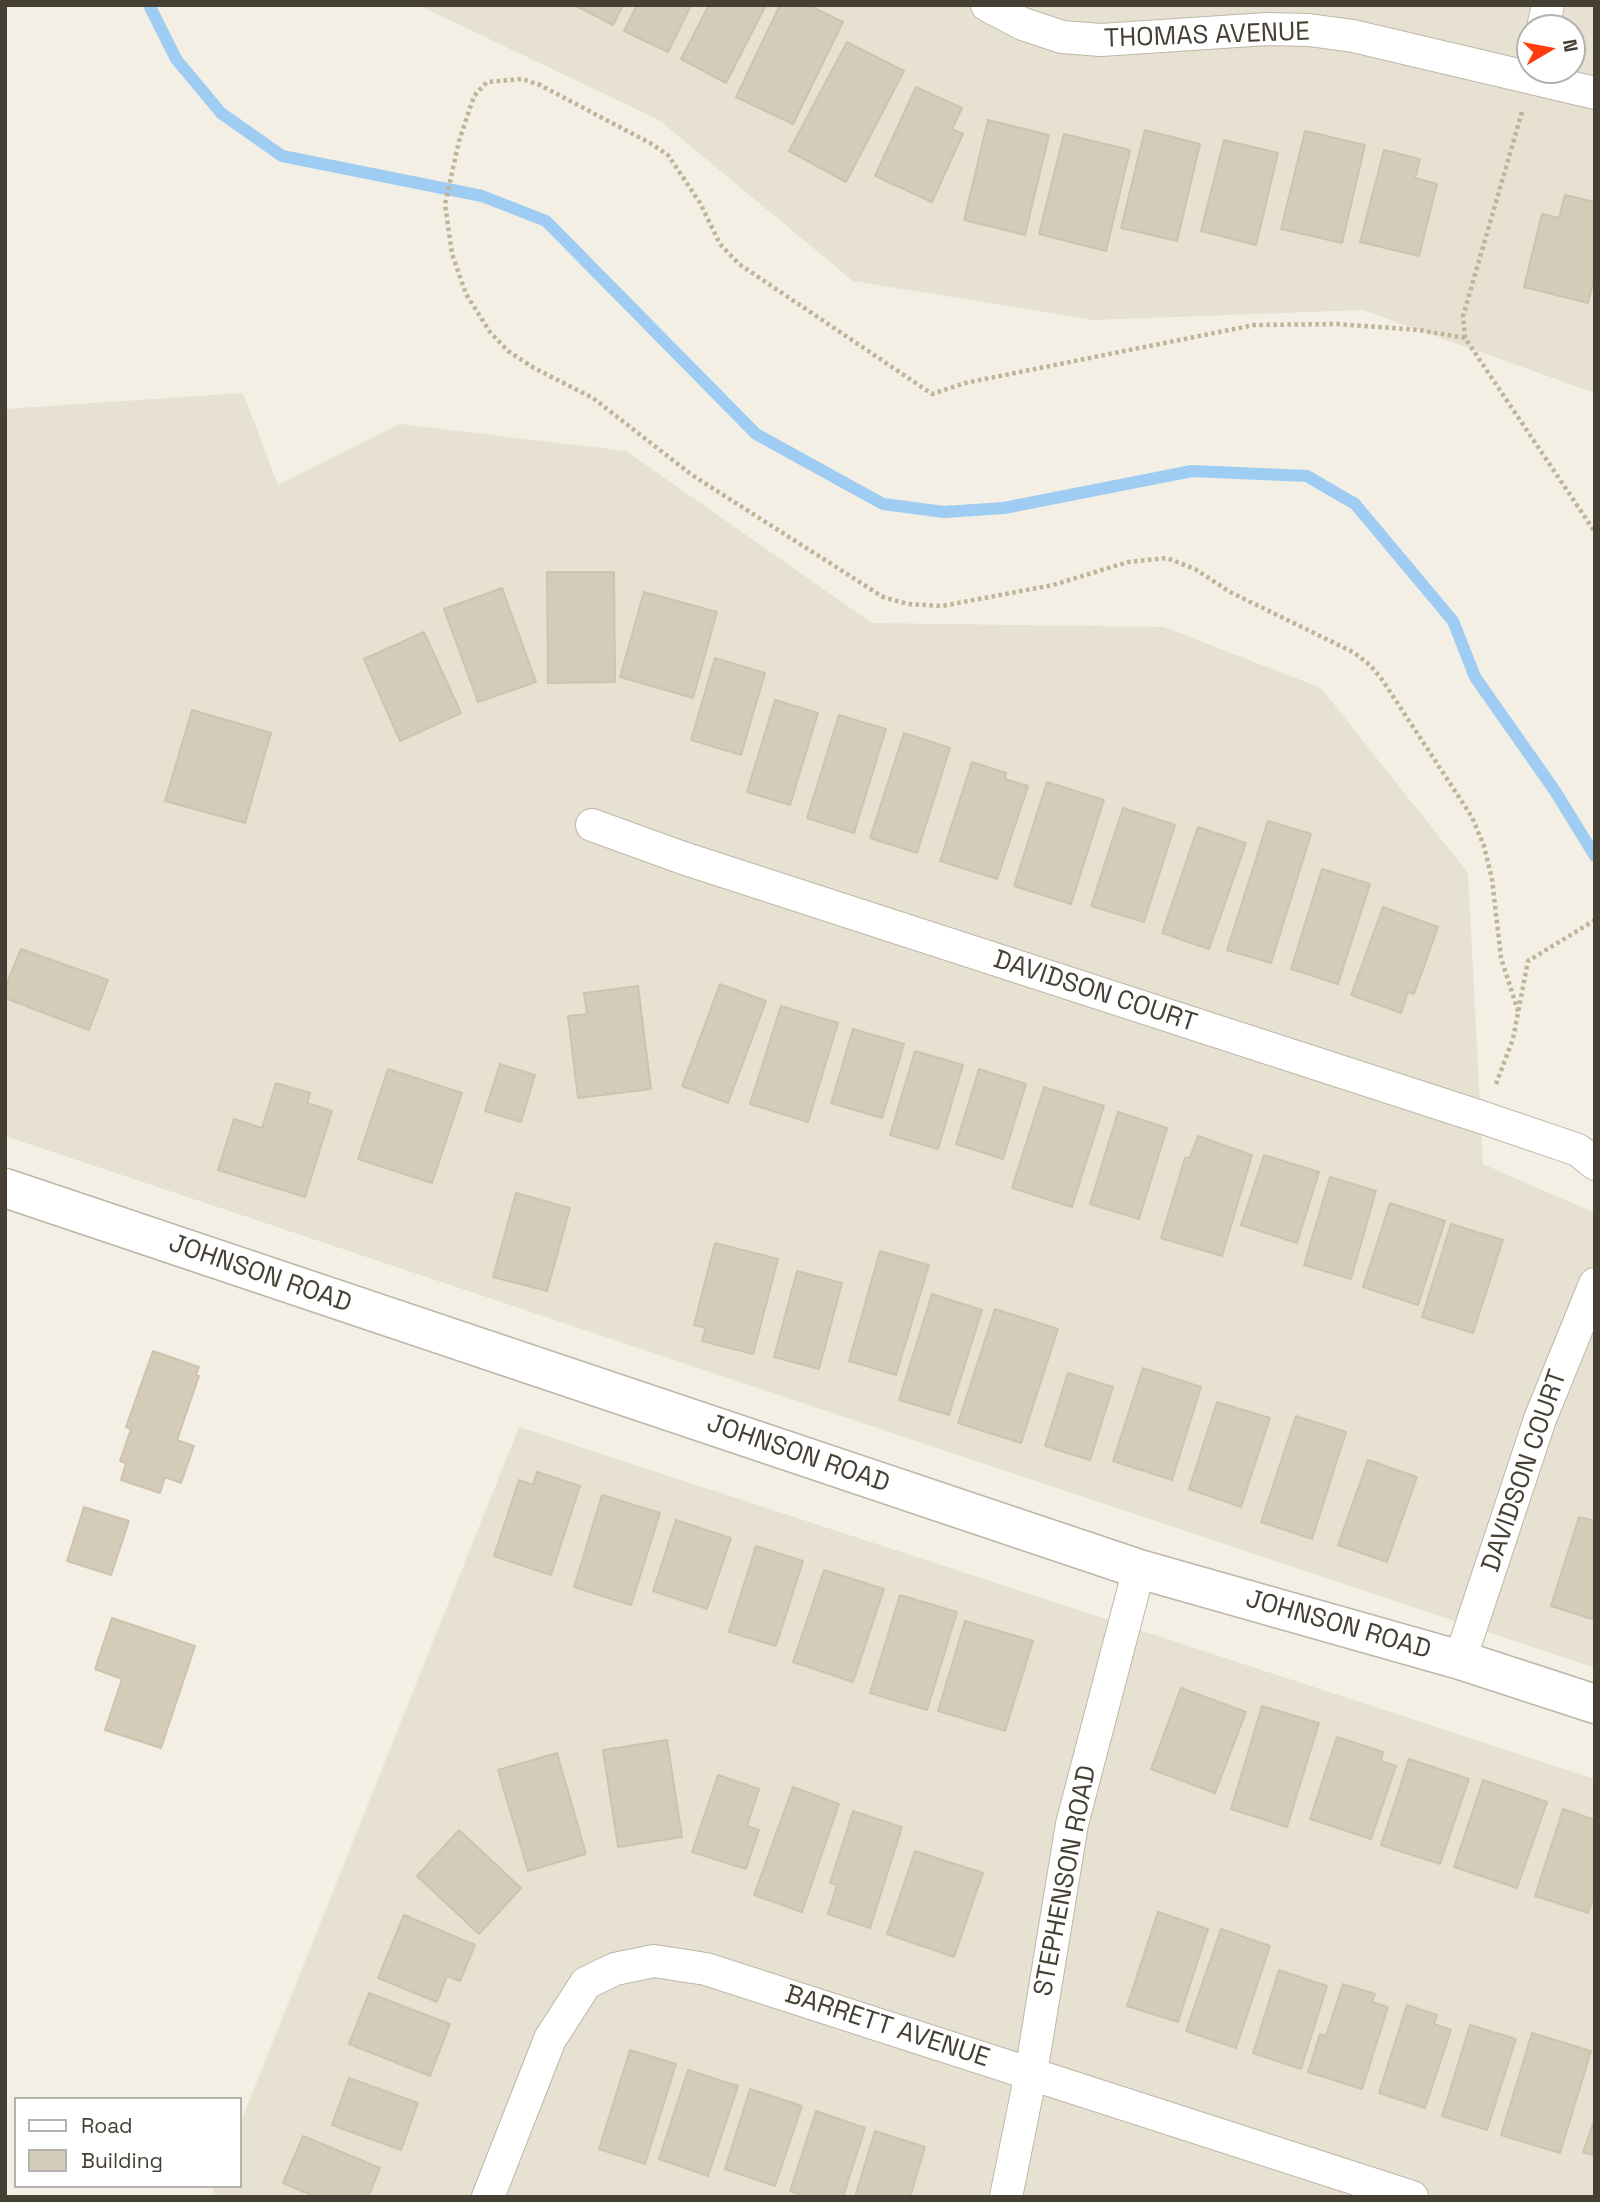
<!DOCTYPE html>
<style>
body{margin:0}
#map{position:relative;width:1600px;height:2202px;overflow:hidden;background:#f3efe4;font-family:"Space Grotesk",sans-serif}
canvas{display:block}
.frame{position:absolute;inset:0;border:7px solid #453f34;pointer-events:none}
.legend{position:absolute;left:14px;top:2097px;width:228px;height:91px;box-sizing:border-box;background:#fff;border:2px solid #b5b2ae;margin:0;padding:9px 12px;list-style:none;font-size:21px;color:#453f34}
.legend li{display:flex;align-items:center;gap:14px;height:35px}
.legend b{width:35px;border:2px solid #b5b2ae}
.north{position:absolute;left:1516px;top:14px;width:70px;height:70px;box-sizing:border-box;background:#fff;border:2px solid #b5b2ae;border-radius:50%;rotate:80deg;font-size:19px;font-weight:700;line-height:28px;text-align:center;color:#453f34}
.north::after{content:'';display:block;margin:auto;width:24px;height:32px;background:#ff3c0f;clip-path:polygon(50% 0,100% 100%,50% 72%,0 100%)}
</style>
<div id="map">
<canvas width="1600" height="2202"></canvas>
<div class="frame"></div>
<ul class="legend">
<li><b style="height:9px;background:#fff"></b>Road</li>
<li><b style="height:19px;background:#d4cbb9"></b>Building</li>
</ul>
<div class="north">N</div>
</div>
<script>
const context = document.querySelector('canvas').getContext('2d');
context.lineJoin = 'round';
function paint(path, color) { context.fillStyle = color; context.fill(path, 'evenodd'); }
const toPath = rows => new Path2D(rows.map(r => 'M' + r).join(''));
function stroke(path, color, width, dash) { context.strokeStyle = color; context.lineWidth = width; context.lineCap = dash ? 'butt' : 'round'; context.setLineDash(dash || []); context.stroke(path); }
function write(font, color, halo, rows, align = 'center') {
  context.font = font + ' "Space Grotesk",sans-serif'; context.lineWidth = 5; context.setLineDash([]); context.textBaseline = 'middle'; context.strokeStyle = halo; context.fillStyle = color; for (const [text, x, y, turn = 0] of rows) {
    context.save(); context.translate(x, y); context.rotate((+turn || 0) * Math.PI / 180); context.textAlign = isNaN(turn) ? turn : align; if (halo) context.strokeText(text, 0, 0); context.fillText(text, 0, 0); context.restore();
  }
}
paint(toPath([
 [418,5,1595,5,1595,393,1363,310,1094,320,853,281,659,120],
 [1530,28,1572,28,1572,70,1530,70],
 [243,393,278,485,400,424,626,451,872,623,1164,627,1321,688,1468,873,1483,1164,1595,1213,1595,1668,5,1136,5,409],
 [519,1427,1595,1779,1595,2197,211,2197,215,2186,240,2186,240,2124]
]), '#e7e1d2');
stroke(toPath([
 [149,5,176,59,221,113,282,156,482,196,546,221,756,434,883,504,944,512,1004,508,1192,471,1307,476,1355,504,1453,621,1475,677,1555,791,1595,856]
]), '#9eccf2', 12);
const building = toPath([
 [574,5,623,5,613,25,574,5],
 [637,5,691,5,668,52,624,31,637,5],
 [709,5,766,5,726,83,681,59,709,5],
 [780,5,808,5,843,22,793,124,736,97,780,5],
 [847,42,904,71,846,182,789,151,847,42],
 [916,87,962,108,952,129,963,134,932,202,875,176,916,87],
 [988,120,1049,135,1025,235,964,220,988,120],
 [1145,130,1200,144,1177,241,1121,228,1145,130],
 [1305,131,1365,145,1342,243,1281,229,1305,131],
 [1064,134,1130,150,1106,251,1039,234,1064,134],
 [1224,140,1278,153,1256,245,1201,231,1224,140],
 [1384,150,1420,159,1415,178,1437,184,1419,256,1360,242,1384,150],
 [1565,195,1595,202,1595,275,1588,303,1524,287,1542,214,1559,218,1565,195],
 [547,572,614,572,615,682,548,683,547,572],
 [502,588,536,682,478,702,444,609,502,588],
 [644,592,717,612,693,698,620,677,644,592],
 [424,632,461,713,400,741,364,659,424,632],
 [715,658,765,673,741,755,691,740,715,658],
 [775,700,818,713,790,805,747,792,775,700],
 [192,710,271,733,245,823,165,801,192,710],
 [839,715,886,729,854,833,807,818,839,715],
 [904,733,950,748,917,853,870,838,904,733],
 [972,762,1006,773,1005,779,1028,786,997,879,940,861,972,762],
 [1047,782,1104,800,1071,904,1014,886,1047,782],
 [1123,808,1175,825,1144,922,1091,906,1123,808],
 [1268,821,1311,834,1271,963,1227,950,1268,821],
 [1198,827,1246,843,1209,949,1162,933,1198,827],
 [1322,869,1370,884,1338,984,1291,969,1322,869],
 [1383,907,1438,927,1414,994,1408,992,1401,1013,1351,995,1383,907],
 [21,949,108,980,89,1030,5,998,5,988,21,949],
 [720,984,766,1001,728,1103,682,1086,720,984],
 [638,986,651,1089,578,1098,568,1016,587,1014,584,993,638,986],
 [781,1006,838,1023,808,1122,750,1104,781,1006],
 [853,1029,904,1044,882,1118,831,1103,853,1029],
 [915,1051,963,1065,938,1149,890,1135,915,1051],
 [500,1064,535,1075,521,1122,485,1111,500,1064],
 [388,1069,462,1093,432,1183,358,1159,388,1069],
 [979,1069,1026,1084,1003,1159,956,1144,979,1069],
 [276,1083,310,1093,307,1103,332,1111,305,1197,218,1170,234,1119,262,1128,276,1083],
 [1044,1087,1104,1106,1072,1207,1012,1188,1044,1087],
 [1118,1112,1167,1128,1139,1219,1090,1204,1118,1112],
 [1198,1136,1252,1155,1222,1256,1161,1238,1185,1158,1190,1157,1198,1136],
 [1264,1155,1319,1172,1297,1243,1241,1225,1264,1155],
 [1330,1177,1376,1191,1351,1279,1304,1265,1330,1177],
 [516,1193,570,1208,547,1291,493,1277,516,1193],
 [1390,1203,1445,1221,1418,1305,1363,1287,1390,1203],
 [1451,1224,1503,1240,1473,1333,1422,1317,1451,1224],
 [715,1243,778,1259,753,1354,702,1341,706,1328,694,1325,715,1243],
 [880,1251,929,1265,896,1375,849,1361,880,1251],
 [797,1271,842,1283,819,1369,774,1357,797,1271],
 [932,1294,982,1310,949,1415,899,1400,932,1294],
 [995,1309,1058,1329,1021,1443,958,1423,995,1309],
 [153,1351,199,1367,196,1375,199,1376,177,1440,194,1446,181,1483,165,1477,160,1493,121,1480,126,1463,120,1461,131,1429,126,1427,153,1351],
 [1143,1368,1201,1387,1172,1480,1113,1461,1143,1368],
 [1068,1373,1113,1387,1090,1460,1045,1446,1068,1373],
 [1217,1402,1270,1418,1241,1507,1189,1489,1217,1402],
 [1296,1416,1346,1432,1312,1539,1261,1522,1296,1416],
 [1368,1460,1417,1477,1387,1562,1338,1545,1368,1460],
 [537,1472,580,1486,551,1575,494,1556,519,1480,533,1485,537,1472],
 [602,1495,660,1513,631,1605,574,1587,602,1495],
 [84,1507,129,1521,111,1575,67,1561,84,1507],
 [1579,1517,1595,1521,1595,1620,1551,1606,1579,1517],
 [676,1520,731,1538,707,1609,653,1591,676,1520],
 [756,1546,803,1561,776,1646,729,1632,756,1546],
 [824,1570,884,1589,853,1682,793,1662,824,1570],
 [900,1595,957,1612,927,1710,870,1693,900,1595],
 [112,1618,195,1646,161,1748,105,1730,122,1679,95,1669,112,1618],
 [965,1621,1033,1641,1005,1731,938,1711,965,1621],
 [1181,1688,1246,1712,1215,1793,1151,1769,1181,1688],
 [1262,1706,1319,1723,1287,1827,1231,1809,1262,1706],
 [1337,1737,1383,1752,1381,1761,1396,1766,1371,1839,1310,1819,1337,1737],
 [667,1740,682,1837,618,1847,603,1750,667,1740],
 [557,1753,586,1854,528,1871,498,1770,557,1753],
 [1409,1759,1469,1779,1440,1864,1381,1845,1409,1759],
 [718,1775,759,1789,747,1826,759,1830,746,1869,692,1852,718,1775],
 [1483,1780,1547,1802,1517,1888,1454,1867,1483,1780],
 [793,1787,839,1804,802,1912,754,1895,793,1787],
 [1563,1809,1595,1820,1595,1894,1588,1913,1535,1896,1563,1809],
 [853,1811,902,1827,870,1928,828,1914,837,1885,830,1883,853,1811],
 [459,1830,521,1888,479,1934,417,1876,459,1830],
 [915,1851,983,1873,954,1957,887,1934,915,1851],
 [1158,1912,1208,1929,1178,2022,1127,2006,1158,1912],
 [404,1915,475,1945,460,1981,447,1976,437,2002,378,1978,404,1915],
 [1221,1929,1270,1946,1236,2048,1186,2031,1221,1929],
 [1279,1970,1327,1986,1301,2069,1253,2053,1279,1970],
 [1343,1984,1375,1994,1372,2002,1388,2007,1362,2089,1308,2072,1320,2034,1326,2036,1343,1984],
 [369,1993,450,2024,430,2076,349,2044,369,1993],
 [1407,2005,1437,2015,1434,2024,1451,2030,1425,2108,1379,2093,1407,2005],
 [1470,2025,1516,2039,1487,2130,1442,2116,1470,2025],
 [1532,2033,1591,2051,1560,2153,1501,2135,1532,2033],
 [630,2050,676,2064,645,2164,599,2149,630,2050],
 [688,2070,738,2086,708,2176,659,2159,688,2070],
 [349,2078,418,2103,401,2150,332,2125,349,2078],
 [750,2089,802,2106,775,2186,725,2169,750,2089],
 [816,2111,865,2128,843,2197,807,2197,790,2191,816,2111],
 [1595,2118,1595,2156,1583,2152,1595,2118],
 [875,2131,925,2147,910,2197,855,2197,875,2131],
 [303,2136,380,2168,368,2197,316,2197,283,2183,303,2136]
]);
paint(building, '#d4cbb9');
stroke(building, '#cfc3ad', 2);
const minor = toPath([
 [987,5,1023,24,1062,37,1101,40,1267,29,1309,30,1353,36,1595,93],
 [1543,28,1548,5],
 [592,825,683,858,1484,1118,1578,1150,1595,1164],
 [1460,1660,1540,1419,1595,1284],
 [488,2197,550,2039,586,1983,615,1969,654,1961,706,1969,1412,2197],
 [1006,2197,1031,2073,1072,1824,1139,1569]
]);
const tertiary = toPath([
 [5,1188,1139,1569,1460,1660,1595,1704]
]);
stroke(minor, '#beb7a7', 34);
stroke(tertiary, '#beb7a7', 41);
stroke(toPath([
 [1522,112,1463,316,1465,338,1595,532],
 [1465,338,1419,330,1338,324,1254,325,965,383,932,394,739,264,720,244,700,203,668,155,650,143,540,85,522,79,487,82,474,96,459,141,445,204,452,254,466,294,490,332,508,351,534,368,593,398,692,475,883,597,908,604,942,606,1053,585,1128,562,1167,558,1195,569,1230,592,1353,652,1370,665,1383,681,1472,817,1484,846,1492,879,1501,958,1519,1014],
 [1496,1084,1513,1039,1528,961,1595,920]
]), '#c0b398', 4.5, [3.5, 3.5]);
stroke(minor, '#fff', 32);
stroke(tertiary, '#fff', 38);
write('26px', '#453f34', '#fff', [
 ["THOMAS AVENUE",1207,36,-2],
 ["DAVIDSON COURT",1095,992,18],
 ["JOHNSON ROAD",260,1274,19],
 ["JOHNSON ROAD",798,1454,19],
 ["DAVIDSON COURT",1525,1471,-71],
 ["JOHNSON ROAD",1338,1625,16],
 ["STEPHENSON ROAD",1066,1881,-79],
 ["BARRETT AVENUE",887,2027,18]
]);
</script>
